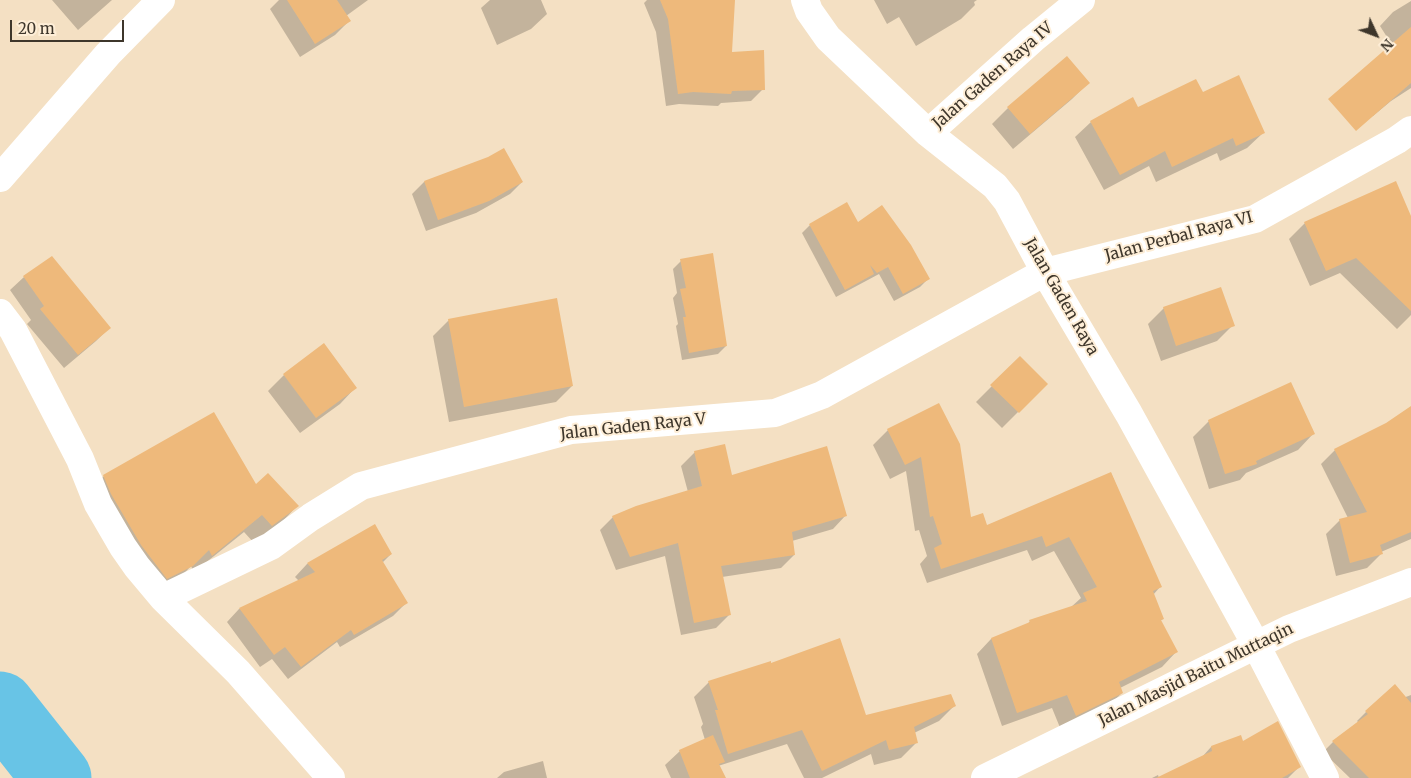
<!DOCTYPE html>
<style>
body{margin:0}
#map{position:relative;width:1411px;height:778px;overflow:hidden;background:#f4e0c3;font-family:Merriweather,serif}
canvas{display:block}
.north{position:absolute;left:1351px;top:10px;width:50px;height:50px;-webkit-text-stroke:4px #feeed7;paint-order:stroke;rotate:133deg;font-size:14px;font-weight:700;line-height:20px;text-align:center;color:#3e362b}
.north::after{content:'';display:block;margin:auto;width:18px;height:22px;background:#3e362b;clip-path:polygon(50% 0,100% 100%,50% 72%,0 100%)}
.scale{position:absolute;left:10px;top:20px;width:114px;height:22px;box-sizing:border-box;border:2px solid #3e362b;border-top:0;padding-left:6px;font-size:15px;line-height:18px;white-space:nowrap;color:#3e362b;-webkit-text-stroke:4px #feeed7;paint-order:stroke}
</style>
<div id="map">
<canvas width="1411" height="778"></canvas>
<div class="north">N</div>
<div class="scale">20 m</div>
</div>
<script>
const context = document.querySelector('canvas').getContext('2d');
context.lineJoin = 'round';
function paint(path, color) { context.fillStyle = color; context.fill(path, 'evenodd'); }
const toPath = rows => new Path2D(rows.map(r => 'M' + r).join(''));
function stroke(path, color, width, dash) { context.strokeStyle = color; context.lineWidth = width; context.lineCap = dash ? 'butt' : 'round'; context.setLineDash(dash || []); context.stroke(path); }
function write(font, color, halo, rows, align = 'center') {
  context.font = font + ' Merriweather,serif'; context.lineWidth = 4; context.setLineDash([]); context.textBaseline = 'middle'; context.strokeStyle = halo; context.fillStyle = color; for (const [text, x, y, turn = 0] of rows) {
    context.save(); context.translate(x, y); context.rotate((+turn || 0) * Math.PI / 180); context.textAlign = isNaN(turn) ? turn : align; if (halo) context.strokeText(text, 0, 0); context.fillText(text, 0, 0); context.restore();
  }
}
paint(toPath([
 [52,0,112,0,78,30],
 [279,0,368,0,346,16,349,21,335,35,300,57,270,9],
 [490,0,541,0,547,14,531,29,497,45,481,8],
 [647,0,734,0,731,53,763,89,751,101,721,103,718,106,679,104,666,106,656,32,644,3],
 [874,0,977,0,974,2,975,5,961,19,916,46,899,17,887,24],
 [1411,1,1411,88,1391,101,1373,116,1345,87,1392,45,1380,26,1393,12],
 [1067,58,1088,83,1072,99,1013,149,992,124,1008,108],
 [1202,94,1263,133,1247,148,1220,161,1217,153,1156,182,1149,166,1104,190,1075,137,1091,122],
 [489,158,522,182,510,194,476,213,426,231,412,194,424,182],
 [1411,219,1411,315,1397,329,1340,273,1310,286,1289,239,1305,223],
 [810,225,928,279,920,287,894,301,879,274,836,297,802,233],
 [681,261,726,346,718,354,682,360,676,326,678,324,673,298,677,293,673,269],
 [24,277,109,328,96,341,64,368,27,324,31,320,10,290],
 [1164,308,1233,325,1217,341,1161,361,1148,324],
 [449,320,572,386,556,402,449,422,433,336],
 [1020,358,1046,384,1002,428,976,402],
 [284,375,355,388,340,404,300,433,268,391],
 [939,405,970,519,986,527,1111,473,1160,587,1153,595,1163,619,1160,621,1176,652,1162,667,1120,688,1122,693,1107,707,1061,730,1052,708,1002,726,977,654,991,639,1027,625,1030,621,1070,608,1081,598,1054,551,1032,561,1027,550,927,583,920,564,927,556,919,530,915,531,906,471,890,479,873,445,888,430],
 [1411,407,1411,539,1381,552,1381,554,1367,568,1336,576,1326,534,1340,520,1348,518,1321,464,1335,450,1386,424],
 [1209,421,1313,434,1298,450,1246,473,1240,480,1209,489,1193,437],
 [695,452,731,477,846,515,833,529,792,541,794,555,781,568,722,577,729,615,716,628,681,635,665,556,616,570,600,530,613,517,688,492,681,466],
 [104,476,256,486,297,506,280,524,254,543,244,532,194,572,191,566,174,584,149,596,86,494],
 [374,526,391,554,382,563,406,603,393,616,340,647,337,642,288,679,272,659,260,667,227,622,239,609,299,581,295,577,307,564],
 [709,682,865,716,954,706,939,721,914,733,916,743,901,758,874,765,871,754,822,778,804,778,787,744,718,766,724,778,671,778,665,765,680,751,705,740,701,727,703,724,694,697],
 [1411,695,1411,778,1350,778,1323,752,1333,742,1359,723,1357,721,1366,712],
 [1242,743,1300,766,1288,778,1152,778,1158,775,1159,778,1202,757,1211,747],
 [543,761,547,778,497,778,504,772]
]), '#0003');
stroke(toPath([
 [0,706,57,778]
]), '#68c4e6', 69);
paint(toPath([
 [287,0,337,0,351,21,315,44],
 [660,0,735,0,732,52,764,50,765,90,732,91,731,94,693,92,678,94,668,19],
 [1411,27,1411,83,1356,131,1328,99],
 [1067,56,1090,83,1030,134,1007,107],
 [1239,75,1265,133,1236,146,1233,138,1172,167,1165,151,1120,175,1090,121,1133,97,1138,107,1196,79,1203,92],
 [504,148,523,182,489,201,438,220,424,181,488,157],
 [1396,181,1411,216,1411,311,1356,258,1326,271,1304,222],
 [847,202,858,222,882,205,911,245,930,279,903,294,888,267,877,273,870,265,874,274,845,290,809,224],
 [713,253,727,346,689,353,683,317,686,317,680,289,686,288,680,259],
 [52,256,111,328,78,355,40,309,44,306,23,276],
 [1221,287,1235,326,1176,346,1163,307],
 [557,298,573,386,464,407,448,319],
 [324,343,357,388,316,418,283,374],
 [1020,356,1048,384,1019,413,990,385],
 [1291,382,1315,434,1256,461,1257,464,1225,474,1208,420],
 [939,403,960,444,971,517,983,513,987,525,1111,472,1162,587,1153,591,1164,619,1161,620,1178,652,1119,682,1123,693,1076,716,1067,695,1017,713,991,638,1030,622,1029,620,1087,601,1083,593,1097,587,1069,537,1046,547,1042,536,941,569,934,548,942,544,933,516,930,517,921,457,905,465,887,429],
 [1411,406,1411,532,1380,545,1383,554,1350,563,1339,519,1367,512,1334,449,1386,423],
 [214,412,256,484,268,473,299,506,272,526,262,515,212,556,209,550,193,566,167,579,141,545,111,494,103,475],
 [725,444,732,475,827,446,847,516,792,532,795,555,721,566,731,615,694,623,678,543,630,557,612,516,636,506,702,486,694,451],
 [375,524,392,554,382,560,408,603,354,635,351,630,301,667,285,647,274,655,239,608,315,572,307,563],
 [840,638,866,715,951,694,956,706,914,727,918,743,889,750,886,740,822,771,802,730,728,754,715,710,718,710,708,681,771,661,771,663],
 [1395,684,1411,703,1411,778,1369,778,1332,741,1368,714,1365,711],
 [1278,721,1301,767,1282,778,1156,778,1212,751,1211,746,1241,735,1243,741],
 [713,735,725,762,719,764,726,778,690,778,679,750]
]), '#eeb97b');
stroke(toPath([
 [805,0,809,11,828,38,928,133,995,186,1007,201,1045,272,1129,414,1256,645,1325,778],
 [928,133,1033,39,1081,0],
 [0,178,108,54,161,0],
 [0,313,13,330,80,459,98,504,123,547,137,567,163,598,238,672,331,778],
 [163,598,271,546,311,517,361,486,571,430,775,413,822,395,1045,272,1255,219,1397,140,1411,130],
 [985,778,1289,629,1411,582]
]), '#fff', 28);
write('16px', '#3e362b', '#feeed7', [
 ["Jalan Gaden Raya IV",993,76,-41],
 ["Jalan Perbal Raya VI",1179,237,-15],
 ["Jalan Gaden Raya",1061,297,60],
 ["Jalan Gaden Raya V",633,427,-6],
 ["Jalan Masjid Baitu Muttaqin",1196,675,-26]
]);
</script>
